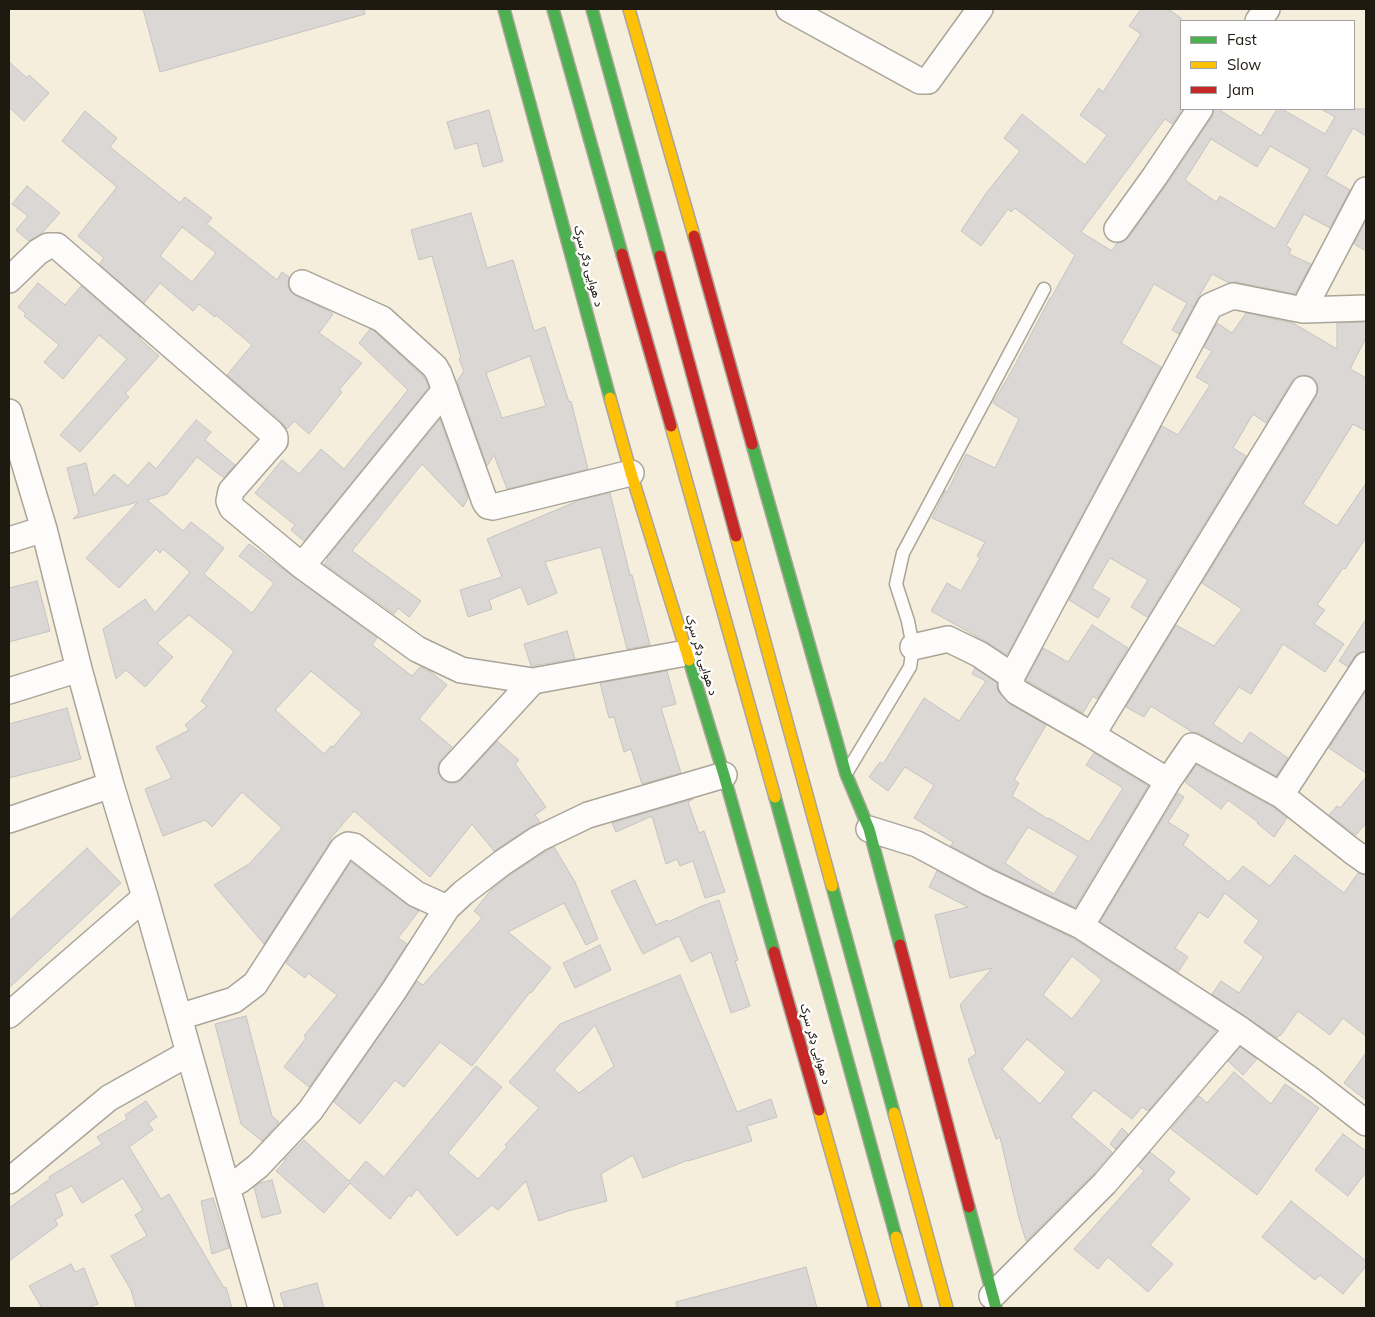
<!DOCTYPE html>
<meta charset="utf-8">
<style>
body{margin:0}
#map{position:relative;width:1375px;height:1317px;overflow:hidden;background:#f5eedd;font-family:Mulish,sans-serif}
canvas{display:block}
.frame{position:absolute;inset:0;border:10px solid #1f1a0f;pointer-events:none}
.legend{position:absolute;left:1180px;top:20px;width:175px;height:90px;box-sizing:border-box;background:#fff;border:1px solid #a5a39f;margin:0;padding:6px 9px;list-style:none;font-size:15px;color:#1f1a0f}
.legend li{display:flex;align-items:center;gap:10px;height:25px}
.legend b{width:25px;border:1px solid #a5a39f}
</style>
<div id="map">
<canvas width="1375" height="1317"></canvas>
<div class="frame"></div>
<ul class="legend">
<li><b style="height:6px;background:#4caf50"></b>Fast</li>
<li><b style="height:6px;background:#ffc107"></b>Slow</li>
<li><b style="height:6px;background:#c62828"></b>Jam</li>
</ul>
</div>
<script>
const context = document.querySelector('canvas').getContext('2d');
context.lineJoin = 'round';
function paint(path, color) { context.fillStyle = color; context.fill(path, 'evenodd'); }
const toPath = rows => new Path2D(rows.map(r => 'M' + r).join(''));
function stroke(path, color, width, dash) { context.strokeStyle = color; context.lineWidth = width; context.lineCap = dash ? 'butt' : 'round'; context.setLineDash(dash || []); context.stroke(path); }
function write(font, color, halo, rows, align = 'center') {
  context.font = font + ' Mulish,Vazirmatn,sans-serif'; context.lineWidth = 4.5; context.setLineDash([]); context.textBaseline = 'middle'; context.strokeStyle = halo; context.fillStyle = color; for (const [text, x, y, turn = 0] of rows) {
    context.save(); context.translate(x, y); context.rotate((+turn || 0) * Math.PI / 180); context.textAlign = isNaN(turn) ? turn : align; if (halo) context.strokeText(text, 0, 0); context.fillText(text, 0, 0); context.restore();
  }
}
const building = toPath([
 [143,9,364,9,365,14,160,72,143,9],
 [1141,9,1168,9,1181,18,1181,111,1172,124,1165,119,1081,232,1112,251,1117,243,1123,242,1129,237,1167,184,1212,117,1214,109,1218,109,1261,136,1277,109,1282,109,1325,134,1335,117,1321,109,1366,109,1366,136,1353,128,1326,176,1350,190,1330,228,1304,214,1286,246,1291,249,1289,254,1311,264,1295,294,1236,282,1229,283,1212,274,1193,307,1191,305,1193,307,1179,334,1172,330,1187,303,1154,284,1121,343,1161,367,1007,655,987,642,931,611,947,583,961,591,980,558,977,556,985,542,932,518,943,496,945,491,947,492,966,454,995,468,1019,419,993,403,1015,365,1050,298,1051,298,1075,255,1015,208,1011,212,1008,209,981,246,961,231,987,192,1020,151,1004,138,1022,114,1085,165,1107,135,1080,115,1099,88,1103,92,1141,34,1129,26,1141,9],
 [1211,139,1257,167,1270,146,1310,169,1275,229,1220,196,1216,202,1185,180,1211,139],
 [9,62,27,78,29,75,49,93,24,121,9,107,9,62],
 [489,110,503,161,483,167,477,143,455,149,447,122,489,110],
 [85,111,117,138,110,147,180,203,185,197,212,218,207,224,277,280,282,272,289,277,288,285,290,291,296,296,327,310,333,314,319,333,362,363,339,390,342,392,309,434,294,421,287,429,281,421,227,375,252,345,216,315,215,317,199,304,193,311,160,283,144,303,99,264,104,258,78,236,117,187,62,141,85,111],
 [182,227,216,253,192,282,160,256,182,227],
 [27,186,60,213,42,233,29,241,16,230,28,216,12,204,27,186],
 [471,213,487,268,513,260,534,331,545,327,569,402,571,401,588,469,507,489,494,455,487,466,457,381,464,371,459,359,461,358,432,256,419,260,411,230,471,213],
 [530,356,546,406,502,418,486,373,530,356],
 [1366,220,1366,251,1354,244,1366,220],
 [38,283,65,305,81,286,140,337,139,338,159,356,125,394,129,397,80,452,60,435,127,359,99,335,63,379,44,362,59,345,24,316,26,314,18,307,38,283],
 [1246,313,1293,323,1337,349,1337,323,1366,322,1366,338,1350,369,1366,378,1366,431,1353,424,1303,504,1337,526,1366,483,1366,538,1345,569,1343,568,1317,605,1325,610,1314,624,1344,644,1325,672,1283,644,1251,694,1239,687,1213,724,1242,744,1250,732,1288,758,1276,776,1199,733,1192,732,1151,706,1144,717,1126,707,1176,625,1214,646,1242,609,1202,583,1316,397,1318,389,1317,383,1312,377,1304,375,1298,376,1292,381,1266,423,1253,414,1233,448,1246,456,1147,617,1131,607,1148,580,1110,558,1092,588,1110,599,1098,618,1069,600,1162,426,1178,435,1210,385,1196,377,1212,351,1204,347,1217,323,1232,333,1246,313],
 [370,329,374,331,424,377,429,387,304,541,291,530,295,525,255,493,282,460,299,474,321,449,344,469,408,390,359,343,370,329],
 [440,419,468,498,463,507,422,464,352,551,421,601,409,617,398,608,394,614,324,564,328,559,327,558,440,419],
 [196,420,211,432,205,440,235,465,224,478,197,457,167,494,147,500,183,531,191,522,224,548,204,574,252,613,274,583,239,556,249,544,377,638,372,645,412,676,420,667,431,672,447,685,419,719,452,747,441,759,438,765,438,773,442,779,449,783,457,783,462,779,497,741,519,760,515,764,546,807,535,815,540,822,530,827,494,851,472,824,430,877,354,811,330,839,331,840,264,944,214,885,249,864,282,828,242,792,212,827,205,820,163,836,145,789,172,778,156,747,189,730,185,725,207,706,201,701,234,651,189,615,157,643,173,657,145,687,126,670,116,679,103,629,145,599,155,613,190,572,163,549,160,553,156,549,119,588,86,558,138,502,73,519,79,513,67,468,86,463,94,496,114,474,128,486,149,462,156,469,196,420],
 [311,671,362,713,333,747,331,746,324,754,275,710,311,671],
 [610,493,630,575,632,575,650,645,627,649,601,547,545,562,557,593,528,605,521,587,489,600,492,609,468,617,460,590,502,577,487,539,580,500,610,493],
 [37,581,50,631,9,642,9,588,37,581],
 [1366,619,1366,651,1359,652,1354,657,1348,667,1339,661,1366,619],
 [1092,625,1128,648,1097,699,1093,696,1083,713,1026,680,1043,648,1068,662,1092,625],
 [567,631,575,659,531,666,524,644,567,631],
 [975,668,997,683,997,689,1000,694,1010,704,1046,725,1014,780,1019,783,1012,796,1048,819,1049,818,1089,842,1123,788,1086,765,1094,753,1148,786,1075,907,994,869,951,846,953,842,914,818,934,785,905,767,888,791,869,777,880,762,883,764,924,698,959,721,986,681,972,674,975,668],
 [1028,827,1078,856,1054,894,1027,878,1005,863,1028,827],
 [667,671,676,704,661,708,681,773,642,784,631,749,624,752,614,717,609,718,600,683,667,671],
 [1366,691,1366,773,1329,748,1366,691],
 [67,708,81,759,9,778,9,724,67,708],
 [1196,765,1273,807,1287,818,1274,837,1257,823,1258,822,1228,800,1221,809,1185,782,1196,765],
 [1366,777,1366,823,1356,835,1329,815,1337,806,1340,808,1366,777],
 [1178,793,1184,797,1168,822,1189,835,1183,845,1229,882,1243,866,1270,886,1295,855,1344,893,1358,873,1366,875,1366,1036,1343,1018,1330,1035,1298,1011,1280,1036,1279,1035,1277,1038,1212,994,1221,981,1239,993,1264,957,1244,942,1259,921,1225,893,1208,918,1199,912,1175,948,1188,957,1178,972,1100,922,1178,793],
 [693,799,688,802,699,833,704,831,725,892,705,898,693,861,680,866,677,859,666,864,652,816,616,832,612,823,693,799],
 [554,847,575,882,598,939,586,945,564,903,508,932,551,968,531,993,530,992,472,1066,440,1042,404,1087,395,1080,360,1124,334,1102,417,981,423,985,482,918,474,911,492,889,510,875,545,852,554,847],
 [87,848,121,883,9,988,9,921,87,848],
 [351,862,407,905,419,911,398,938,407,944,381,984,309,1087,284,1067,306,1038,304,1036,337,995,308,973,305,978,286,963,351,862],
 [937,871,982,895,1074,939,1216,1031,1148,1111,1142,1107,1132,1119,1094,1090,1071,1117,1112,1152,1094,1173,1026,1241,1019,1218,1000,1137,996,1139,968,1059,976,1054,960,1005,992,968,950,978,935,915,968,907,929,887,937,871],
 [1072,956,1102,980,1072,1019,1043,995,1072,956],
 [1027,1039,1066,1072,1040,1104,1002,1069,1027,1039],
 [635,880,656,925,667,920,668,922,702,906,719,900,738,960,735,961,750,1006,731,1013,711,952,691,962,679,936,643,954,611,891,635,880],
 [600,945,611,970,575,988,563,963,600,945],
 [680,975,737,1112,771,1099,777,1117,747,1126,752,1141,688,1161,688,1160,643,1178,633,1155,601,1174,607,1201,568,1211,539,1221,526,1181,498,1210,492,1205,457,1236,417,1189,411,1197,409,1195,390,1219,350,1183,324,1213,276,1171,285,1161,284,1160,304,1140,349,1181,366,1161,384,1177,476,1066,502,1087,448,1153,478,1179,507,1147,505,1145,539,1108,509,1082,560,1024,680,975],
 [595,1025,614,1066,579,1093,554,1070,595,1025],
 [246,1016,272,1116,279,1122,262,1141,241,1124,215,1024,246,1016],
 [1240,1047,1257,1059,1243,1075,1228,1061,1240,1047],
 [1366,1053,1366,1100,1344,1083,1366,1053],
 [1234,1072,1271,1104,1285,1084,1319,1108,1257,1195,1171,1129,1199,1096,1207,1103,1234,1072],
 [146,1101,157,1117,148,1123,153,1130,129,1147,161,1199,169,1194,224,1288,226,1287,232,1308,136,1308,131,1290,111,1256,147,1236,135,1215,143,1210,123,1178,82,1203,72,1186,55,1194,63,1215,55,1220,58,1225,9,1261,9,1208,50,1179,49,1177,102,1144,97,1137,127,1119,125,1115,146,1101],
 [1122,1128,1128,1134,1115,1149,1110,1144,1122,1128],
 [1343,1134,1366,1151,1366,1172,1348,1196,1315,1170,1343,1134],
 [1150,1152,1175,1172,1168,1180,1190,1199,1150,1245,1173,1264,1148,1292,1108,1257,1098,1269,1074,1249,1144,1171,1138,1166,1150,1152],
 [272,1180,281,1213,262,1218,254,1187,260,1183,272,1180],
 [213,1198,229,1248,212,1254,201,1201,213,1198],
 [1291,1201,1366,1261,1366,1266,1343,1294,1320,1275,1315,1280,1262,1237,1291,1201],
 [71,1264,75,1272,84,1268,98,1304,87,1308,42,1308,29,1286,71,1264],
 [806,1267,817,1308,677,1308,676,1302,806,1267],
 [317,1283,324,1308,285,1308,280,1293,317,1283]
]);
paint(building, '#dad7d5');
stroke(building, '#c5c3c1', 1);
const lane = toPath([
 [847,772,910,667,913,647,908,621,896,584,903,553,1044,289]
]);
const street = toPath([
 [789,9,920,81,928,81,980,9],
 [1258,21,1267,9],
 [1117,229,1155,176,1200,109],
 [9,280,38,252,48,246,57,246,271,432,275,437,275,441,231,491,229,501,232,508,302,566,417,649,461,670,533,681,686,653],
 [302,283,382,319,435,367,439,374,485,502,488,506,493,507,631,473],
 [1303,310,1366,190],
 [9,412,44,529,79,669,111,785,145,897,261,1308],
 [9,540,44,529],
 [302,566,445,390],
 [913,647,948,639,979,654,1012,676],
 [9,691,79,669],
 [1092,735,1304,389],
 [452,769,533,681],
 [1168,781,1092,735,1017,692,1011,685,1012,676,1210,306,1233,296,1303,310,1366,308],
 [1281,795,1366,665],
 [9,820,111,785],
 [869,829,917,844,988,882,1081,926,1238,1028,1312,1081,1366,1123],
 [1081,926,1168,781,1192,746,1281,795,1352,851,1366,861],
 [9,1015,145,897],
 [179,1017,234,1000,255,984,343,848,348,845,354,846,416,894,447,908],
 [225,1180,239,1181,258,1166,310,1111,393,992,447,908,463,893,502,863,538,839,588,815,724,775],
 [9,1181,109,1098,189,1053],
 [992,1296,1105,1183,1238,1028]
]);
const fast = toPath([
 [504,9,610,398],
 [553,9,622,254],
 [592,9,660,256],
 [752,444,846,774,869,829,900,945],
 [689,660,724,775,774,952],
 [775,797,896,1237],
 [832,886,894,1113],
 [969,1207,996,1308]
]);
const slow = toPath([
 [629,9,694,236],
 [610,398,631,473,689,660],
 [671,426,775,797],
 [736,536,832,886],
 [819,1110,875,1308],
 [894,1113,947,1308],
 [896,1237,916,1308]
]);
const jam = toPath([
 [694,236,752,444],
 [622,254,671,426],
 [660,256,736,536],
 [900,945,969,1207],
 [774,952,819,1110]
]);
stroke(lane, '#aaa598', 15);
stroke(street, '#aaa598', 28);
stroke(fast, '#aaa598', 14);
stroke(slow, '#aaa598', 14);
stroke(jam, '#aaa598', 14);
stroke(lane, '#fefcfa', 12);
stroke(street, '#fefcfa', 25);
stroke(fast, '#4caf50', 11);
stroke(slow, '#ffc107', 11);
stroke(jam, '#c62828', 11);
write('12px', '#1f1a0f', '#fff', [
 ["د هوایی ډګر سړک",588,266,75],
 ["د هوایی ډګر سړک",701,655,73],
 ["د هوایی ډګر سړک",815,1044,74]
]);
</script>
